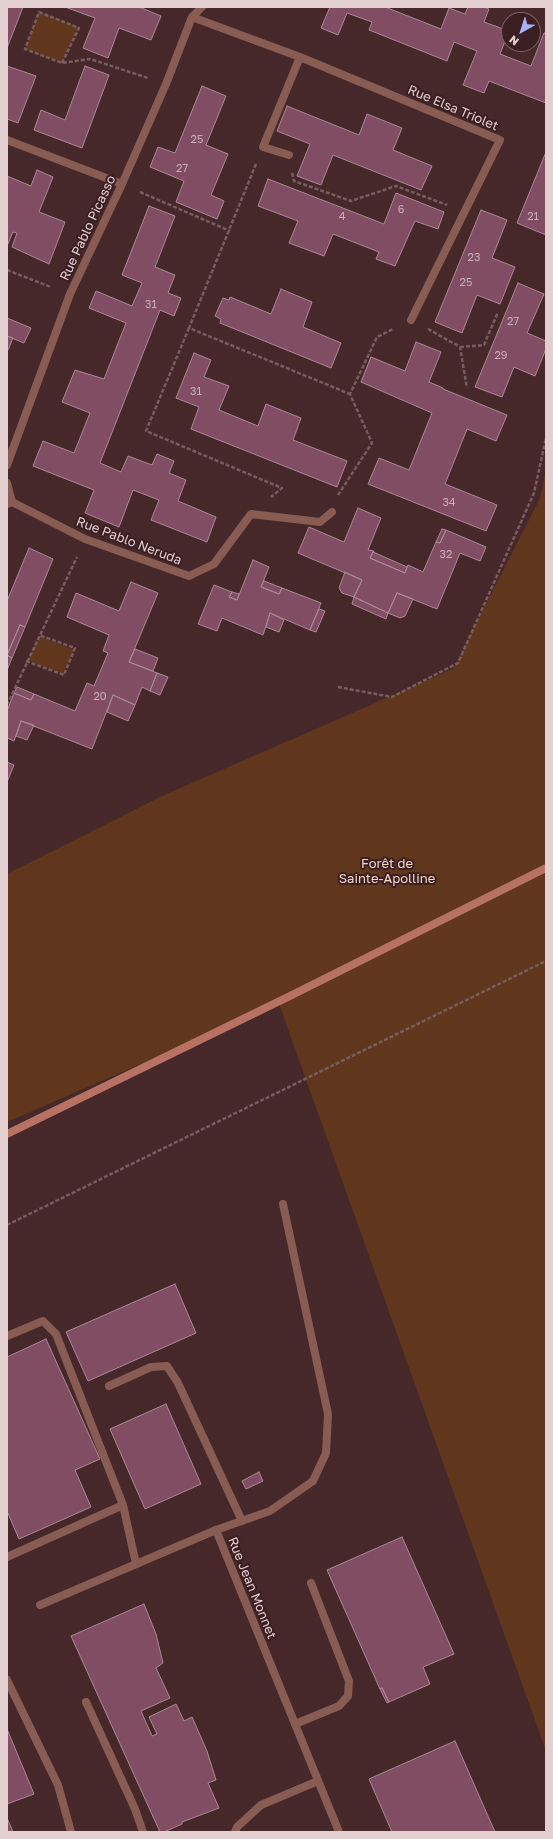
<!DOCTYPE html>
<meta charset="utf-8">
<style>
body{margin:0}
#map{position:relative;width:553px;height:1839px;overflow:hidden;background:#46282b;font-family:"Golos Text",sans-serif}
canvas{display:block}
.frame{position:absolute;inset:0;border:8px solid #e3ced0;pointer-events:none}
.north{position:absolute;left:501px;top:12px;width:40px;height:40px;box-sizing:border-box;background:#3b1e21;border:1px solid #7e6467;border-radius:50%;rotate:219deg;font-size:11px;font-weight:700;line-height:16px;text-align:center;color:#e3ced0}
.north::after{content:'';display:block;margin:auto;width:14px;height:18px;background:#a6b1fc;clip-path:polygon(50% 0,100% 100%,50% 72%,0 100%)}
</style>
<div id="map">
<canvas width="553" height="1839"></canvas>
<div class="frame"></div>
<div class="north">N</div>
</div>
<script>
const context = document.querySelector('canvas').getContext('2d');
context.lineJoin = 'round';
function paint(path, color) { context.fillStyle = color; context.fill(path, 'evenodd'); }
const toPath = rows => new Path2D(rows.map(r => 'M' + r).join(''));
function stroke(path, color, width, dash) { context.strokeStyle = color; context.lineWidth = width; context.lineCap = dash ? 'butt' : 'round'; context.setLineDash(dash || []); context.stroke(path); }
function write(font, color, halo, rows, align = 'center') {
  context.font = font + ' "Golos Text",sans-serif'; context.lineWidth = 4; context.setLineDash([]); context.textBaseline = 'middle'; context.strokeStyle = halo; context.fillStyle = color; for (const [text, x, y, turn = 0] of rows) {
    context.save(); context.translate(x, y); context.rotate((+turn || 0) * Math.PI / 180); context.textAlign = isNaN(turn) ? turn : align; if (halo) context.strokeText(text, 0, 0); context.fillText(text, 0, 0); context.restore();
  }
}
paint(toPath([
 [39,12,79,27,62,63,25,49],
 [546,469,546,1751,279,1004,7,1122,7,874,162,796,453,669,540,498],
 [39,636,74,650,63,674,28,660]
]), '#60361c');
const building = toPath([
 [7,7,23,7,7,48,7,7],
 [65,7,139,7,161,16,151,40,119,28,108,58,83,48,95,18,65,7],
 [330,7,385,7,441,29,449,8,465,14,468,7,484,7,489,9,484,22,509,31,500,54,531,66,544,33,546,33,546,103,489,81,484,93,463,85,477,51,454,42,447,61,369,30,372,22,347,13,338,35,321,28,330,7],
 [7,66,36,76,18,123,7,119,7,66],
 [85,66,109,75,82,148,34,130,41,110,65,120,85,66],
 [202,86,226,96,206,145,228,154,211,195,224,201,217,219,176,202,184,181,150,167,158,147,175,153,202,86],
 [287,106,359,135,367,114,402,128,393,150,432,166,421,190,333,155,321,185,297,176,310,144,277,131,287,106],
 [546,152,546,235,517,223,546,152],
 [37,170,53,177,39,212,65,222,49,264,12,247,17,233,13,232,7,246,7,176,31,186,37,170],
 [268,179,384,224,396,193,444,212,438,229,415,221,395,266,376,259,379,252,333,234,324,256,289,243,298,221,258,206,268,179],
 [149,206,175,216,155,267,175,275,168,293,181,298,174,316,160,310,100,463,121,472,128,456,152,465,157,454,174,461,169,473,186,480,178,501,216,517,207,542,151,520,159,500,133,490,119,527,85,513,94,490,33,466,43,441,74,453,90,413,62,402,75,370,104,379,126,323,89,308,96,291,132,306,142,283,122,275,149,206],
 [481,210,507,220,492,258,515,267,500,304,477,295,462,333,435,322,481,210],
 [518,283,544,294,527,333,546,341,546,349,535,376,514,367,502,397,475,387,518,283],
 [281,289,312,302,303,327,341,343,331,368,220,323,221,319,215,316,223,298,229,300,230,297,271,314,281,289],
 [7,318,31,328,24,343,7,336,7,318],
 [7,336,13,338,8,350,7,349,7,336],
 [416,342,441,352,429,382,443,388,443,389,507,415,496,441,467,429,445,484,497,505,486,531,368,484,379,458,409,470,432,413,361,382,371,357,405,371,416,342],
 [194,353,211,360,204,377,229,386,219,410,258,426,266,404,301,418,293,440,347,461,337,487,191,429,199,407,176,398,194,353],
 [358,508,381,518,368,550,374,551,370,558,405,573,408,565,423,572,436,542,440,543,446,530,486,547,480,561,460,553,437,609,397,593,388,613,354,597,362,580,298,553,309,527,344,542,358,508],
 [442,529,446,530,440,543,436,542,442,529],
 [29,548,53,559,25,627,20,625,7,655,12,658,7,670,7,601,29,548],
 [373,552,407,567,405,573,370,558,373,552],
 [253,560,269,567,261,587,279,594,282,588,321,603,310,630,270,613,263,635,222,618,217,631,198,624,214,585,232,592,229,597,237,600,253,560],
 [345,572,362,580,354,597,342,593,339,588,345,572],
 [264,581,282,588,279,594,261,587,264,581],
 [131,582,158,593,129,662,157,673,150,691,142,687,135,705,113,695,92,749,21,721,14,741,7,738,7,711,14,693,31,700,34,694,75,711,87,683,94,686,108,653,103,651,109,635,67,617,76,593,119,611,131,582],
 [232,592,239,594,237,600,229,597,232,592],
 [397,593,413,599,405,616,400,618,388,613,397,593],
 [354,597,388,613,386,619,352,604,354,597],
 [319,609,325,611,316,632,310,630,319,609],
 [270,613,284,620,279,632,266,627,270,613],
 [20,625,25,627,12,658,7,655,20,625],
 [135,649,158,658,153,671,129,662,135,649],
 [157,673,168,677,160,695,150,691,157,673],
 [17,687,34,694,31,700,14,693,17,687],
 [113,695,135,705,128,721,107,712,113,695],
 [21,721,34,725,27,740,16,736,21,721],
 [7,762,14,765,7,782,7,762],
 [175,1284,196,1333,88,1381,66,1332,175,1284],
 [46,1339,100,1459,75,1470,91,1507,19,1539,7,1511,7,1357,46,1339],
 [166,1404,201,1484,145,1509,110,1429,166,1404],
 [259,1472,263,1481,246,1489,242,1481,259,1472],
 [402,1537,454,1654,423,1667,430,1684,389,1702,382,1688,380,1689,327,1570,402,1537],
 [144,1604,156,1634,163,1663,156,1668,170,1698,141,1711,152,1736,157,1734,149,1717,176,1704,184,1721,192,1717,207,1751,216,1780,208,1783,219,1808,182,1822,182,1824,164,1832,160,1832,71,1636,144,1604],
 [382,1688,389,1702,387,1703,380,1689,382,1688],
 [7,1729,34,1794,7,1804,7,1729],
 [455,1741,495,1832,392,1832,369,1779,455,1741],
 [7,1818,13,1832,7,1832,7,1818]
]);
paint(building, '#814d63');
stroke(building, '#ab8996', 1);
stroke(toPath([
 [62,63,79,28,39,12,25,49,62,63,90,59,148,78],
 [256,164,189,328,350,394],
 [292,173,294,181,351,201,396,186,447,205],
 [140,192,230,231],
 [7,270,51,287],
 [189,328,146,431,282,488,271,497],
 [428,329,460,347,467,388],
 [460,347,484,345,498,312],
 [338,495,372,443,350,394,377,337,393,329],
 [26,661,64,675,75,648,39,635],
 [338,687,392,697,458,663,534,493,546,438],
 [7,705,77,557],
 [7,1225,546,961]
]), '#785c5f', 2.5, [4, 2]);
stroke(toPath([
 [7,1336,43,1321,56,1334,123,1505,136,1564],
 [109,1386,151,1367,167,1366,178,1383,242,1521],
 [216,1530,270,1511,313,1481,326,1453,328,1414,283,1204],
 [7,1557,123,1505],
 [7,1680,58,1785,71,1832],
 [86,1702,135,1809,143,1832],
 [295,1724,339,1706,348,1696,349,1681,311,1583],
 [235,1832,237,1827,261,1805,318,1781]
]), '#885c53', 8);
stroke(toPath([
 [192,17,300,57,500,140,411,320],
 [7,140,122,184],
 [289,155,263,147,300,57],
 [7,465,70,294,122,184,166,84,192,17,202,7],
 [7,483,12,502,7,504],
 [12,502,85,539,189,576,214,564,251,514,320,522,332,512],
 [40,1605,216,1530,339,1832]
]), '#885c53', 8);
stroke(toPath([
 [7,1134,292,995,546,868]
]), '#b87264', 8);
write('11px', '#caaeb5', null, [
 ["25",197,140],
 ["27",182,169],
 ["6",401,210],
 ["4",342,217],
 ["21",533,217],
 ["23",474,258],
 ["25",466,283],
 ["31",151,305],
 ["27",513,322],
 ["29",501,356],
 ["31",196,392],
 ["34",449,503],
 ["32",446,555],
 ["20",100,697]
]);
write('13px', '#e3ced0', '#3b1e21', [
 ["Rue Elsa Triolet",453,108,23],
 ["Rue Pablo Picasso",88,228,-65],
 ["Rue Pablo Neruda",129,541,21],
 ["Rue Jean Monnet",252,1588,68]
]);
write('13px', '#f5d6c5', '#3b1e21', [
 ["Forêt de",387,864],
 ["Sainte-Apolline",387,879]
]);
</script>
